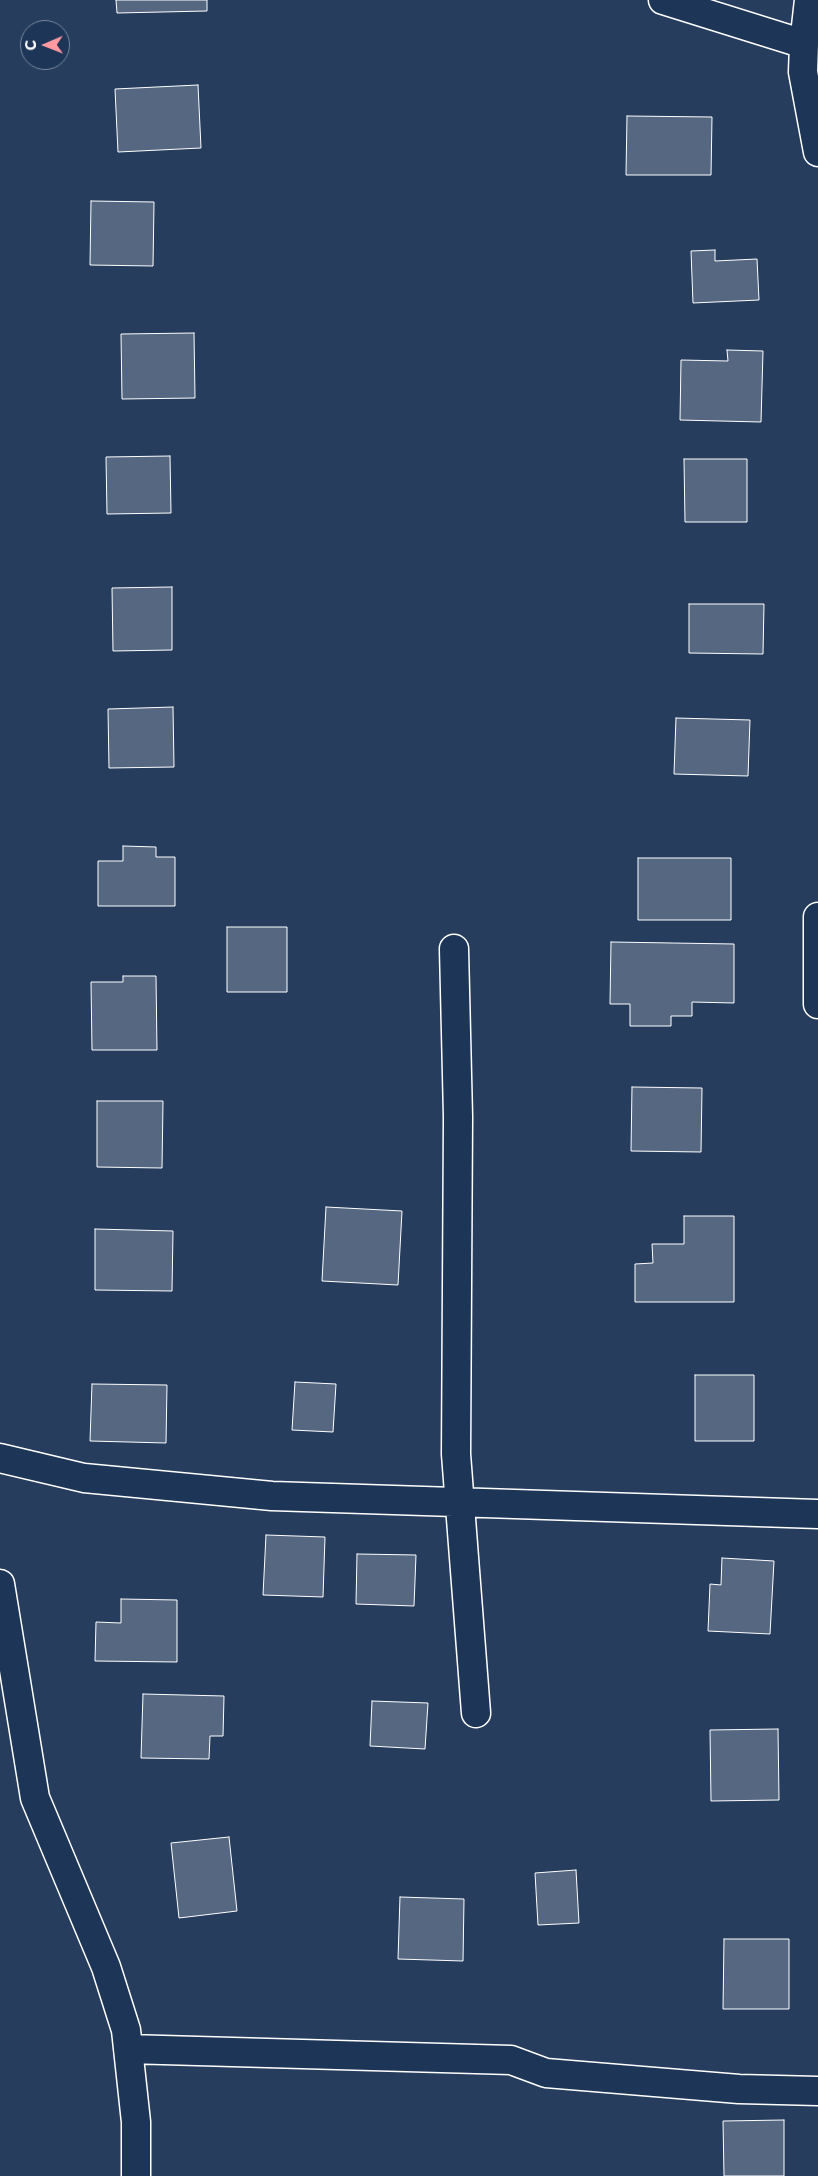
<!DOCTYPE html>
<meta charset="utf-8">
<style>
body{margin:0}
#map{position:relative;width:818px;height:2176px;overflow:hidden;background:#263d5e;font-family:"Playpen Sans",sans-serif}
canvas{display:block}
.north{position:absolute;left:20px;top:20px;width:50px;height:50px;box-sizing:border-box;background:#1d3557;border:1px solid #77869a;border-radius:50%;rotate:269deg;font-size:14px;font-weight:700;line-height:20px;text-align:center;color:#fff}
.north::after{content:'';display:block;margin:auto;width:18px;height:22px;background:#ff9aa2;clip-path:polygon(50% 0,100% 100%,50% 72%,0 100%)}
</style>
<div id="map">
<canvas width="818" height="2176"></canvas>
<div class="north">С</div>
</div>
<script>
const context = document.querySelector('canvas').getContext('2d');
context.lineJoin = 'round';
function paint(path, color) { context.fillStyle = color; context.fill(path, 'evenodd'); }
const toPath = rows => new Path2D(rows.map(r => 'M' + r).join(''));
function stroke(path, color, width, dash) { context.strokeStyle = color; context.lineWidth = width; context.lineCap = dash ? 'butt' : 'round'; context.setLineDash(dash || []); context.stroke(path); }
const building = toPath([
 [116,0,207,0,207,11,117,13,116,0],
 [198,85,201,148,118,152,115,89,198,85],
 [627,116,712,117,711,175,626,175,627,116],
 [91,201,154,202,153,266,90,265,91,201],
 [715,250,715,261,757,259,759,300,693,303,691,251,715,250],
 [194,333,195,398,122,399,121,334,194,333],
 [727,350,763,351,761,422,680,420,681,360,728,361,727,350],
 [170,456,171,513,107,514,106,457,170,456],
 [684,459,747,459,747,522,685,522,684,459],
 [172,587,172,650,113,651,112,588,172,587],
 [689,604,764,604,763,654,689,653,689,604],
 [173,707,174,767,109,768,108,709,173,707],
 [676,718,750,720,748,776,674,774,676,718],
 [123,846,156,847,156,857,175,857,175,906,98,906,98,861,123,861,123,846],
 [638,858,731,858,731,920,638,920,638,858],
 [227,927,287,927,287,992,227,992,227,927],
 [611,942,734,944,734,1003,692,1002,692,1016,671,1016,671,1026,630,1026,630,1004,610,1004,611,942],
 [123,976,156,976,157,1050,92,1050,91,982,123,982,123,976],
 [632,1087,702,1088,701,1152,631,1151,632,1087],
 [97,1101,163,1101,162,1168,97,1167,97,1101],
 [326,1207,402,1211,398,1285,322,1281,326,1207],
 [684,1216,734,1216,734,1302,635,1302,635,1264,653,1263,652,1244,684,1244,684,1216],
 [95,1229,173,1231,172,1291,95,1290,95,1229],
 [695,1375,754,1375,754,1441,695,1441,695,1375],
 [295,1382,336,1384,333,1432,292,1430,295,1382],
 [92,1384,167,1385,166,1443,90,1441,92,1384],
 [266,1535,325,1537,323,1597,263,1595,266,1535],
 [357,1554,416,1555,414,1606,356,1604,357,1554],
 [722,1558,774,1561,770,1634,708,1631,710,1584,721,1585,722,1558],
 [121,1599,177,1600,177,1662,95,1661,96,1622,121,1623,121,1599],
 [143,1694,224,1696,223,1736,210,1736,209,1759,141,1758,143,1694],
 [372,1701,428,1703,425,1749,370,1746,372,1701],
 [778,1729,779,1800,711,1801,710,1730,778,1729],
 [229,1837,237,1911,179,1918,171,1843,229,1837],
 [576,1870,579,1923,538,1925,535,1873,576,1870],
 [400,1897,464,1899,463,1961,398,1959,400,1897],
 [724,1939,789,1939,789,2009,723,2009,724,1939],
 [784,2120,784,2176,724,2176,723,2121,784,2120]
]);
paint(building, '#556781');
stroke(building, '#fff', 1);
const street = toPath([
 [663,0,804,44],
 [809,0,804,44,803,72,818,152],
 [818,917,818,1004],
 [454,949,458,1117,456,1454,476,1713],
 [0,1458,84,1478,272,1496,818,1514],
 [0,1584,35,1798,106,1967,126,2030,136,2122,136,2176],
 [128,2049,511,2060,546,2073,739,2089,818,2091]
]);
stroke(street, '#fff', 31);
stroke(street, '#1d3557', 28);
</script>
